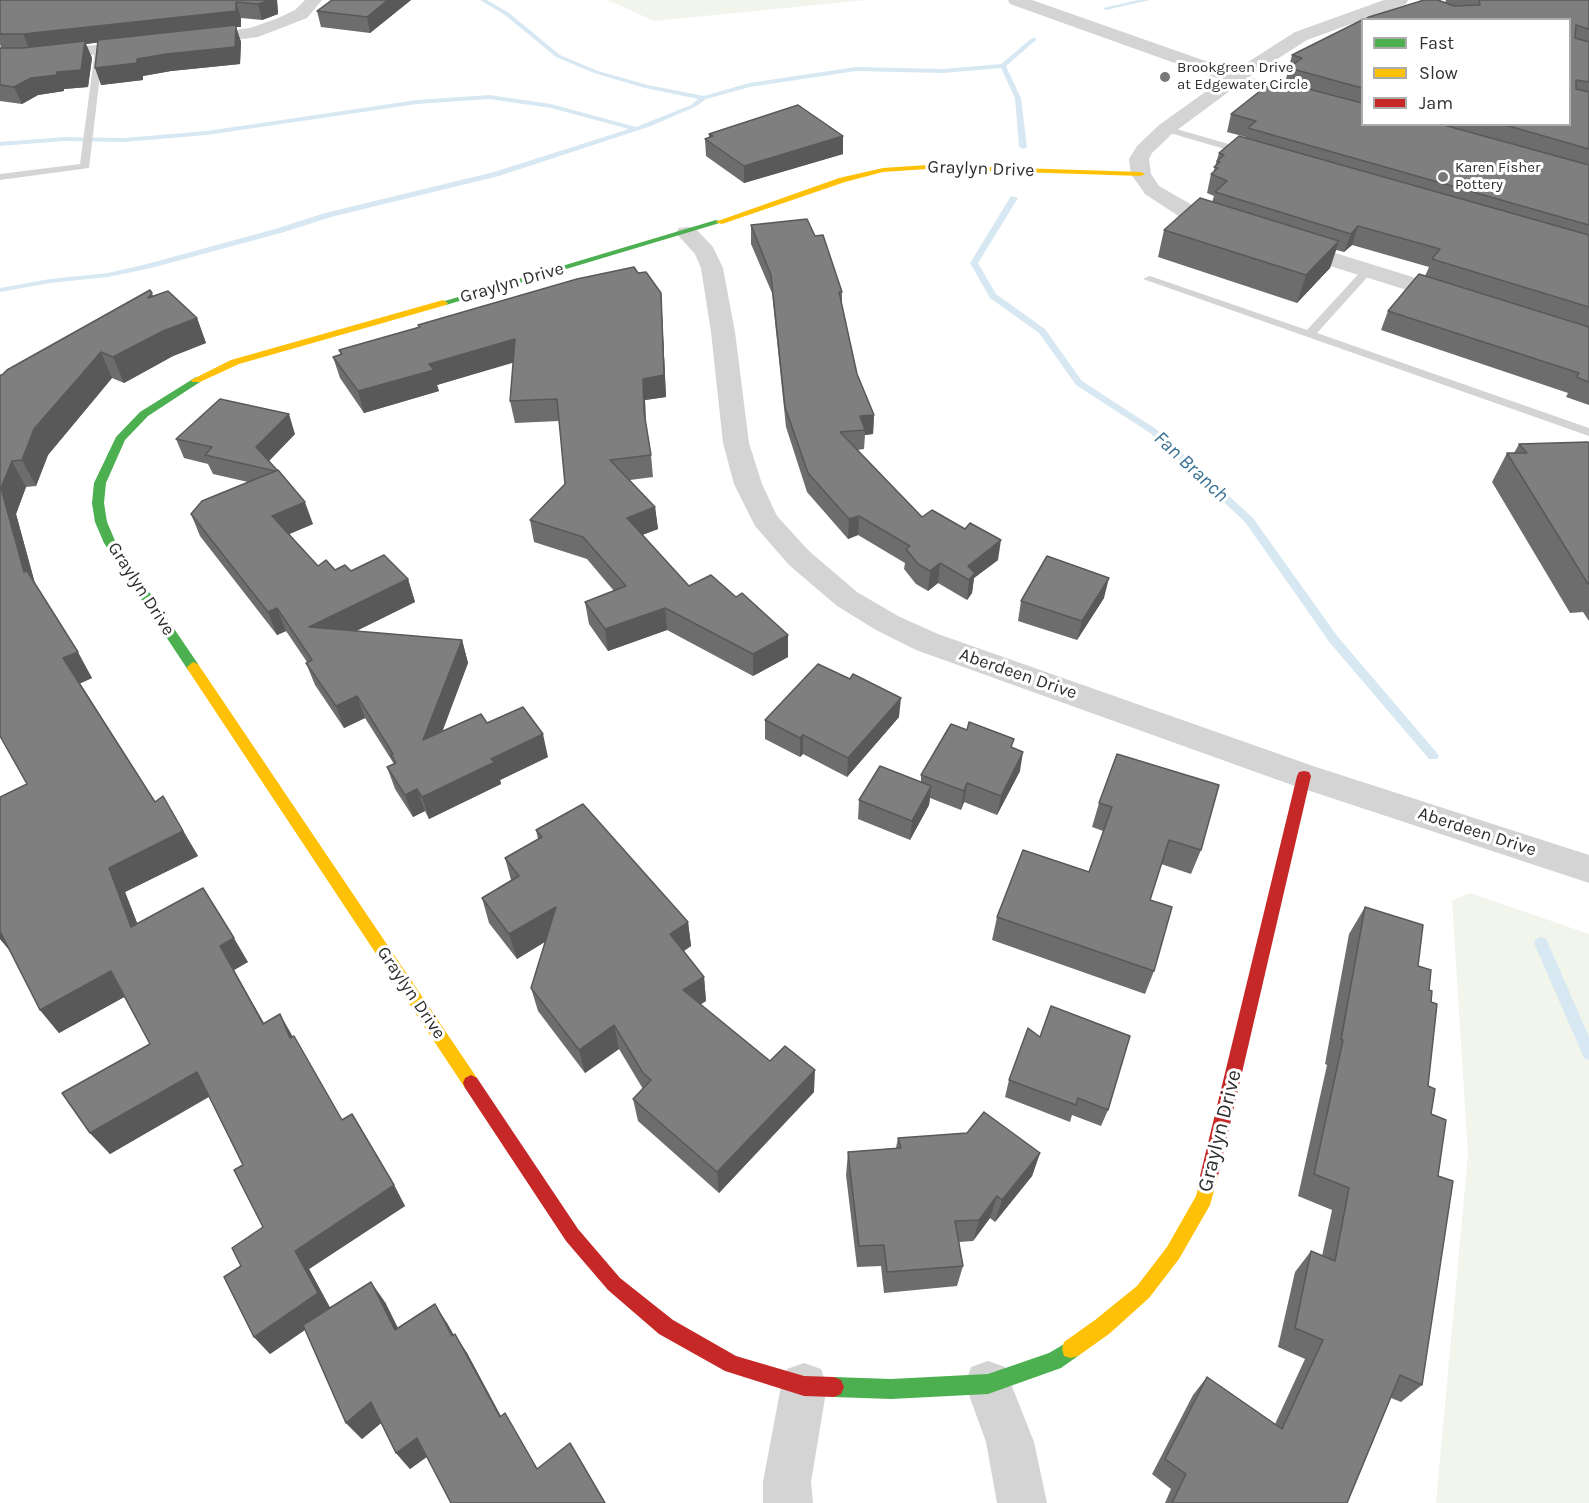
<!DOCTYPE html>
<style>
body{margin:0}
#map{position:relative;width:1589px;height:1503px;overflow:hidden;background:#fff;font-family:Karla,sans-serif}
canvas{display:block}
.legend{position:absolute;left:1361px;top:18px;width:210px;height:108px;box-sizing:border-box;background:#fff;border:2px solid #acacac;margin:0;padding:8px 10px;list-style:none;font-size:18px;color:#2f2f2f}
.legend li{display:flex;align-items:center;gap:12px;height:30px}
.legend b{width:30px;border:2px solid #acacac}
</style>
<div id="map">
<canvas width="1589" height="1503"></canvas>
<ul class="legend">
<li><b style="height:8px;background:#4caf50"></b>Fast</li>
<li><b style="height:8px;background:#ffc107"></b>Slow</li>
<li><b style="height:8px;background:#c62828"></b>Jam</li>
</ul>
</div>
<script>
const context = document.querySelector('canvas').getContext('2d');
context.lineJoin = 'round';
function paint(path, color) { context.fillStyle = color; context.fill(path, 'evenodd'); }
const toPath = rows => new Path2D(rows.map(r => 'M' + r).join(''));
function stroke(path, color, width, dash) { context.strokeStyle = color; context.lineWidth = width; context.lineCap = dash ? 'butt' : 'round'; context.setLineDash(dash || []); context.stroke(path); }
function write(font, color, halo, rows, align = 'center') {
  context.font = font + ' Karla,sans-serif'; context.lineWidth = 6; context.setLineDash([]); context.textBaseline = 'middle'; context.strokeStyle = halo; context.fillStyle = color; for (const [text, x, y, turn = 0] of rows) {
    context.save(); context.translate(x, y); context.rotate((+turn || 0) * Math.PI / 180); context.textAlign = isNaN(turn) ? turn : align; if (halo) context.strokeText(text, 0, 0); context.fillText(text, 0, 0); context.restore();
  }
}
paint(toPath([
 [608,0,866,0,654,21],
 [1470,893,1589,934,1589,1503,1436,1503,1468,1154,1452,901]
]), '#f1f5ec');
paint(toPath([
 [480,0,487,0,509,13,560,55,598,71,648,85,704,96,749,83,856,67,943,69,1001,64,1032,38,1036,38,1036,40,1006,66,1021,98,1027,147,1023,149,1019,147,1015,98,1001,68,943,73,856,71,750,87,706,99,695,107,651,126,499,176,331,217,281,233,151,268,108,277,50,283,0,292,0,288,50,279,108,273,147,264,275,229,325,213,494,172,629,129,551,108,489,99,417,104,207,135,124,142,65,141,0,146,0,142,65,137,124,138,207,131,417,100,489,95,551,104,636,127,691,105,698,99,645,88,594,73,556,57,505,15,480,0],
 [1138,0,1150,0,1106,10,1103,8,1138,0],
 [1011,196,1018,198,978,263,996,294,1045,329,1082,381,1156,429,1253,518,1338,637,1437,753,1439,756,1437,759,1429,759,1330,643,1245,522,1150,433,1076,385,1039,333,990,298,970,263,1011,196],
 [1541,937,1546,939,1548,943,1589,1037,1589,1060,1584,1058,1534,943,1536,939,1541,937]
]), '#d8e8f2');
paint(toPath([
 [99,47,103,50,89,168,0,180,0,174,80,164,95,50,99,47],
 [1166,126,1253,151,1254,153,1249,156,1163,131,1163,127,1166,126],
 [1368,267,1372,268,1372,272,1317,333,1589,428,1589,436,1143,279,1149,276,1153,277,1307,330,1364,268,1368,267]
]), '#d4d4d4');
paint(toPath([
 [305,0,322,0,307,18,258,37,194,45,188,44,185,40,188,36,194,35,250,28,276,19,295,10,305,0],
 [1008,0,1032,0,1234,71,1295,32,1384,0,1408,0,1406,4,1307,40,1249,77,1259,80,1261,84,1259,88,1252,90,1238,85,1173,133,1152,153,1149,159,1151,174,1159,186,1199,209,1235,221,1238,226,1235,231,1227,232,1183,219,1145,194,1131,174,1129,159,1137,146,1159,125,1222,80,1010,4,1008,0],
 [143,40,149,41,152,45,149,49,30,62,0,62,0,52,30,52,143,40],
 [687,227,695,228,713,247,723,268,735,332,749,443,762,484,777,516,809,551,857,592,898,616,938,634,1316,767,1589,855,1589,883,1292,785,916,650,876,630,837,606,789,565,755,526,734,484,723,443,711,332,701,268,695,254,676,233,679,228,687,227],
 [1290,239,1461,292,1465,297,1461,302,1453,304,1445,302,1282,251,1279,246,1282,241,1290,239],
 [988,1361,1005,1367,1011,1384,1034,1442,1047,1503,997,1503,986,1442,965,1384,971,1367,988,1361],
 [804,1363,821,1369,827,1386,811,1482,813,1503,763,1503,763,1482,781,1386,787,1369,804,1363]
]), '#d4d4d4');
paint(toPath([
 [716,220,723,222,446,305,438,303,716,220],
 [196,377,201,380,200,382,148,416,125,440,106,483,104,503,107,522,116,543,198,664,199,667,193,672,188,670,104,543,95,522,92,503,94,483,116,437,140,412,196,377],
 [1071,1340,1078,1342,1080,1349,1078,1356,1061,1368,988,1394,891,1399,834,1397,827,1394,824,1387,827,1380,834,1377,891,1379,988,1374,1049,1353,1071,1340]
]), '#4caf50');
paint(toPath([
 [927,165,1141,172,1145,174,1141,176,927,169,883,172,845,182,722,224,715,222,839,178,883,168,927,165],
 [443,300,448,303,446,305,239,364,200,382,192,382,191,380,231,360,443,300],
 [193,662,198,664,477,1078,479,1083,477,1088,471,1091,465,1088,188,670,187,667,193,662],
 [1209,1168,1215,1170,1218,1176,1210,1205,1179,1259,1149,1298,1109,1334,1078,1356,1071,1358,1064,1356,1062,1349,1064,1342,1095,1320,1137,1286,1167,1247,1196,1196,1203,1170,1209,1168]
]), '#ffc107');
paint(toPath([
 [1304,771,1309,772,1311,776,1218,1176,1215,1182,1209,1184,1203,1182,1200,1176,1297,776,1299,772,1304,771],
 [471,1075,477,1078,578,1229,620,1278,673,1320,736,1356,804,1376,834,1377,841,1380,844,1387,841,1394,834,1397,804,1396,725,1371,659,1334,608,1290,566,1241,465,1088,463,1083,465,1078,471,1075]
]), '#c62828');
paint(toPath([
 [0,0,277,0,278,14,262,20,241,18,241,27,236,27,241,42,240,64,171,71,143,76,143,80,101,85,98,42,86,44,92,58,88,87,64,89,64,91,38,95,22,104,0,101,0,48,1,48,0,44],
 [332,0,411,0,370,33,321,27,317,11],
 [1446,0,1589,0,1589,405,1566,397,1568,393,1381,330,1388,311,1425,276,1429,267,1352,245,1344,252,1336,250,1330,268,1297,303,1158,257,1164,230,1212,202,1214,196,1207,193,1211,174,1213,173,1219,153,1245,138,1246,137,1227,132,1231,114,1285,83,1292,55,1362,20,1362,124,1569,124,1364,20,1445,3],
 [709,134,843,136,843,154,744,183,706,156,705,139,709,137],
 [751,225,842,292,842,304,857,374,874,415,873,434,865,435,864,449,857,450,922,517,998,560,974,578,972,593,967,600,938,583,928,591,916,584,904,569,905,563,858,535,848,539,807,492,786,427,772,293,751,244],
 [638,273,661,293,666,397,645,400,646,423,651,455,653,477,630,480,655,507,658,529,642,535,689,586,736,597,788,635,788,657,753,676,667,630,608,651,589,624,585,602,614,591,587,559,534,542,530,520,565,484,559,421,515,423,510,401,513,362,437,385,439,391,364,413,340,378,333,357,341,355,339,350,419,327,418,325],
 [152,293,153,296,197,318,206,343,173,356,124,383,112,378,48,455,36,486,26,487,16,514,35,584,92,678,80,683,155,802,163,796,198,856,125,892,137,923,248,962,234,970,264,1023,293,1037,342,1120,394,1185,405,1206,309,1269,330,1308,385,1302,398,1328,447,1323,454,1335,467,1353,501,1416,515,1430,537,1468,605,1503,427,1457,410,1469,396,1453,381,1423,362,1439,346,1423,305,1330,270,1354,254,1337,241,1266,263,1227,243,1165,209,1097,110,1154,90,1133,150,1044,124,997,59,1033,40,1010,12,953,0,939,27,784,2,375],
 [295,434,269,461,313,524,289,534,318,566,335,570,351,571,408,579,415,602,356,631,462,640,468,663,442,731,487,723,548,757,500,780,501,784,429,819,425,811,413,817,395,789,387,767,394,764,365,718,344,728,315,685,306,663,307,662,286,631,277,635,200,536,191,514,248,482,213,474,208,464,184,458,176,439],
 [1589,443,1589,621,1583,612,1570,613,1492,482,1507,453,1514,453,1519,444],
 [1104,598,1077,640,1018,621,1021,601],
 [899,717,847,777,803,754,800,757,765,739,765,720],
 [1012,748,1020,771,997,815,964,802,961,810,930,798,929,805,910,840,858,819,859,800,921,782,921,775],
 [1117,754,1201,850,1191,874,1161,864,1150,900,1154,971,1145,994,992,940,997,917,1089,872,1103,831,1092,827,1099,803],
 [536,830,688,922,691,946,684,951,704,977,706,1001,700,1004,770,1061,814,1092,719,1193,638,1121,633,1099,643,1089,619,1049,585,1073,538,1011,531,988,545,942,517,959,489,923,482,898,511,880,505,858,538,839],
 [1365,907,1418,966,1429,990,1431,1002,1428,1086,1438,1176,1422,1385,1401,1402,1391,1398,1347,1503,1165,1503,1171,1489,1152,1474,1193,1395,1207,1377,1275,1424,1305,1359,1278,1347,1295,1272,1311,1251,1322,1256,1332,1210,1298,1196,1327,1065,1325,1064,1349,934],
 [1028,1028,1108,1110,1101,1126,1072,1115,1070,1122,1005,1097,1009,1080],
 [898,1138,1040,1153,1032,1176,995,1222,990,1218,973,1241,959,1242,963,1266,957,1286,884,1293,881,1266,857,1267,846,1175,848,1152,896,1148]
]), '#6d6d6d');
paint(toPath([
 [270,0,277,0,278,14,262,20,258,4],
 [388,0,411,0,370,33,367,17],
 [236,2,241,18,241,27,236,27,241,42,240,64,171,71,143,76,143,80,101,85,95,68,137,59,236,27,86,44,92,58,88,87,64,89,64,91,38,95,22,104,14,87,30,50,23,34],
 [843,136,843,154,744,183,744,166],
 [1358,226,1352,245,1344,252,1351,234],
 [1339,241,1330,268,1297,303,1306,275],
 [661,293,666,397,645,400,646,433,644,412,643,379],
 [197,318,206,343,173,356,124,383,113,357,163,331],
 [515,339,519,361,437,385,439,391,364,413,358,391,429,364],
 [101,352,112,378,48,455,36,486,22,460,34,429],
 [289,414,295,434,264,466,256,447],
 [874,415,873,434,865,435,865,430,860,416],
 [12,461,26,487,16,514,39,598,24,572,1,488],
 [305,502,313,524,280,538,272,516],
 [655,507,658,529,629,540,627,518],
 [859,516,858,535,848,539,849,519],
 [1001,540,998,560,974,578,972,593,967,600,969,580,968,566],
 [940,563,938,583,928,591,930,571],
 [1109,578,1104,598,1077,640,1082,621],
 [408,579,415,602,318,650,309,627],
 [277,608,286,631,277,635,268,612],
 [665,608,667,630,608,651,605,629],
 [788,635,788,657,753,676,753,654],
 [462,640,468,663,431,762,423,740],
 [78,652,92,678,79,684,63,658],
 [357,696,365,718,344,728,336,706],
 [901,698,899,717,847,777,848,758],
 [543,734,548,757,500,780,501,784,429,819,422,797,491,759],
 [803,735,803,754,800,757,800,738],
 [1023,752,1020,771,997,815,1001,796],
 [967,783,964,802,961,810,964,791],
 [931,786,929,805,910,840,912,821],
 [417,789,425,811,413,817,405,795],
 [183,831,198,856,125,892,148,951,131,927,109,868],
 [556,907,562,931,517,959,509,934],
 [688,922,691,946,673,958,670,934],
 [0,931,20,954,15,957,0,939],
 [234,938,248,962,234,970,277,1047,263,1024,220,946],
 [111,971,128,995,59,1033,40,1010],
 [704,977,706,1001,686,1014,683,990],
 [280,1014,293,1037,290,1038],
 [614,1025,619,1049,585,1073,579,1050],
 [815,1070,814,1092,719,1193,717,1172],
 [197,1072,213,1094,110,1154,90,1133],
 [1040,1153,1032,1176,995,1222,1002,1200],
 [394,1185,405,1206,309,1269,332,1311,270,1354,254,1337,295,1251],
 [997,1196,990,1218,973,1241,979,1220],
 [371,1282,385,1302,408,1349,395,1330],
 [435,1304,447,1323,464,1355,452,1336],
 [455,1334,467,1353,510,1434,500,1417],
 [371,1402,386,1419,362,1439,346,1423],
 [417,1438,430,1454,410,1469,396,1453]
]), '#595959');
const building = toPath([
 [0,0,270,0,258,4,236,2,236,11,23,34,0,34,0,0],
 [332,0,388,0,367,17,317,11,332,0],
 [1424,0,1438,0,1454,6,1480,5,1479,0,1589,0,1589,29,1576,25,1575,38,1589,42,1589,82,1576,80,1576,89,1589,92,1589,149,1502,124,1569,124,1569,20,1364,20,1369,17,1424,0],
 [1362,20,1362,88,1289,68,1302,58,1292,55,1362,20],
 [236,25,235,47,166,54,137,59,137,63,95,68,98,40,236,25],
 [85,41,81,70,57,72,57,75,31,78,14,87,0,85,0,48,23,48,85,41],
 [1274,80,1362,103,1362,124,1440,124,1589,165,1589,225,1248,128,1256,121,1231,114,1274,80],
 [798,105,843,136,744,166,705,139,713,136,709,134,798,105],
 [1239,136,1589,235,1589,307,1432,259,1440,249,1358,226,1351,234,1215,192,1227,181,1211,174,1218,168,1214,167,1220,162,1217,161,1224,155,1219,153,1239,136],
 [1200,198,1339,241,1306,275,1164,230,1200,198],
 [807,219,815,236,823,235,842,292,839,292,857,374,874,415,860,416,865,430,840,432,922,517,932,510,965,529,970,523,1001,540,968,566,975,573,969,580,940,563,930,571,918,564,906,549,910,546,859,516,849,519,808,473,785,407,771,275,751,225,807,219],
 [634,267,638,273,646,272,661,293,664,375,643,379,644,412,651,455,610,460,655,507,627,518,689,586,711,575,736,597,742,593,788,635,753,654,665,608,605,629,585,602,626,586,583,537,530,520,565,484,557,399,510,401,515,339,429,364,434,370,358,391,333,357,342,354,339,350,420,327,418,325,577,279,634,267],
 [1419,274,1589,327,1589,382,1576,377,1579,373,1388,311,1419,274],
 [150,290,152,293,148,298,168,291,197,318,163,331,113,357,101,352,34,429,22,460,12,461,1,488,24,572,27,571,78,652,63,658,155,802,163,796,183,831,109,868,131,927,203,888,234,938,220,946,263,1024,280,1014,290,1038,294,1036,342,1120,352,1114,394,1185,295,1251,318,1293,254,1337,224,1277,241,1266,232,1248,263,1227,234,1170,243,1165,197,1072,90,1133,62,1093,150,1044,111,971,40,1010,0,931,0,797,27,784,0,736,0,375,2,375,7,370,150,290],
 [220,399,289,414,256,447,277,470,275,471,205,455,212,447,176,439,220,399],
 [1588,442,1589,443,1589,584,1588,584,1507,453,1527,453,1519,444,1588,442],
 [278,470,305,502,272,516,318,566,326,560,335,570,345,565,351,571,384,555,408,579,309,627,462,640,423,740,481,714,487,723,523,707,543,734,491,759,495,762,422,797,417,789,405,795,387,767,396,763,391,755,393,754,357,696,336,706,306,663,312,660,277,608,268,612,191,514,202,501,278,470],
 [1047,556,1109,578,1082,621,1021,601,1047,556],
 [818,664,850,679,853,674,901,698,848,758,803,735,800,738,765,720,818,664],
 [969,722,1014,739,1011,747,1023,752,1001,796,967,783,964,791,921,775,951,724,967,730,969,722],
 [1117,754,1219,785,1201,850,1169,840,1150,900,1172,907,1154,971,997,917,1023,850,1089,872,1112,807,1099,803,1117,754],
 [880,766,931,786,912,821,859,800,880,766],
 [583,804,688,922,670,934,704,977,683,990,770,1061,785,1046,815,1070,717,1172,633,1099,651,1080,643,1073,614,1025,579,1050,531,988,556,907,509,934,482,898,519,876,505,858,542,837,536,830,583,804],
 [1365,907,1423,925,1418,966,1431,970,1429,990,1432,991,1431,1002,1437,1004,1428,1086,1435,1089,1431,1114,1446,1120,1438,1176,1453,1181,1422,1385,1400,1375,1347,1503,1172,1503,1186,1474,1165,1459,1207,1377,1282,1429,1323,1340,1295,1328,1311,1251,1335,1261,1349,1188,1314,1174,1343,1040,1341,1040,1365,907],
 [1051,1006,1130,1036,1108,1110,1078,1098,1076,1105,1009,1080,1028,1028,1040,1037,1051,1006],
 [984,1112,1040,1153,1002,1200,997,1196,979,1220,955,1221,963,1266,887,1272,884,1245,859,1246,848,1152,901,1148,898,1138,967,1133,984,1112],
 [371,1282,395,1330,435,1304,452,1336,455,1334,500,1417,505,1413,537,1469,570,1443,605,1503,451,1503,417,1438,396,1453,371,1402,346,1423,303,1325,371,1282]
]);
paint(building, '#7f7f7f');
stroke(building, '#595959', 1.5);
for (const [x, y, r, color] of [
 [1165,77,6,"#787878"],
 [1443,177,6,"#787878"]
]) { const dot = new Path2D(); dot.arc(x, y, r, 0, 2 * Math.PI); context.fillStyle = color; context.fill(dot); stroke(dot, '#fff', 2); }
write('15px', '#2f2f2f', '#fff', [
 ["Brookgreen Drive",1177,68],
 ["at Edgewater Circle",1177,85],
 ["Karen Fisher",1455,168],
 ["Pottery",1455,185]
], 'left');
write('18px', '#2f2f2f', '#fff', [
 ["Graylyn Drive",981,169,2],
 ["Graylyn Drive",512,283,-16],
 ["Graylyn Drive",141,589,57],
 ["Aberdeen Drive",1018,674,19],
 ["Aberdeen Drive",1477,832,18],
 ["Graylyn Drive",411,993,56]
]);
write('italic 20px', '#3a7094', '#fff', [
 ["Fan Branch",1191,467,43]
]);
write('21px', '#2f2f2f', '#fff', [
 ["Graylyn Drive",1220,1131,-76]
]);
</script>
